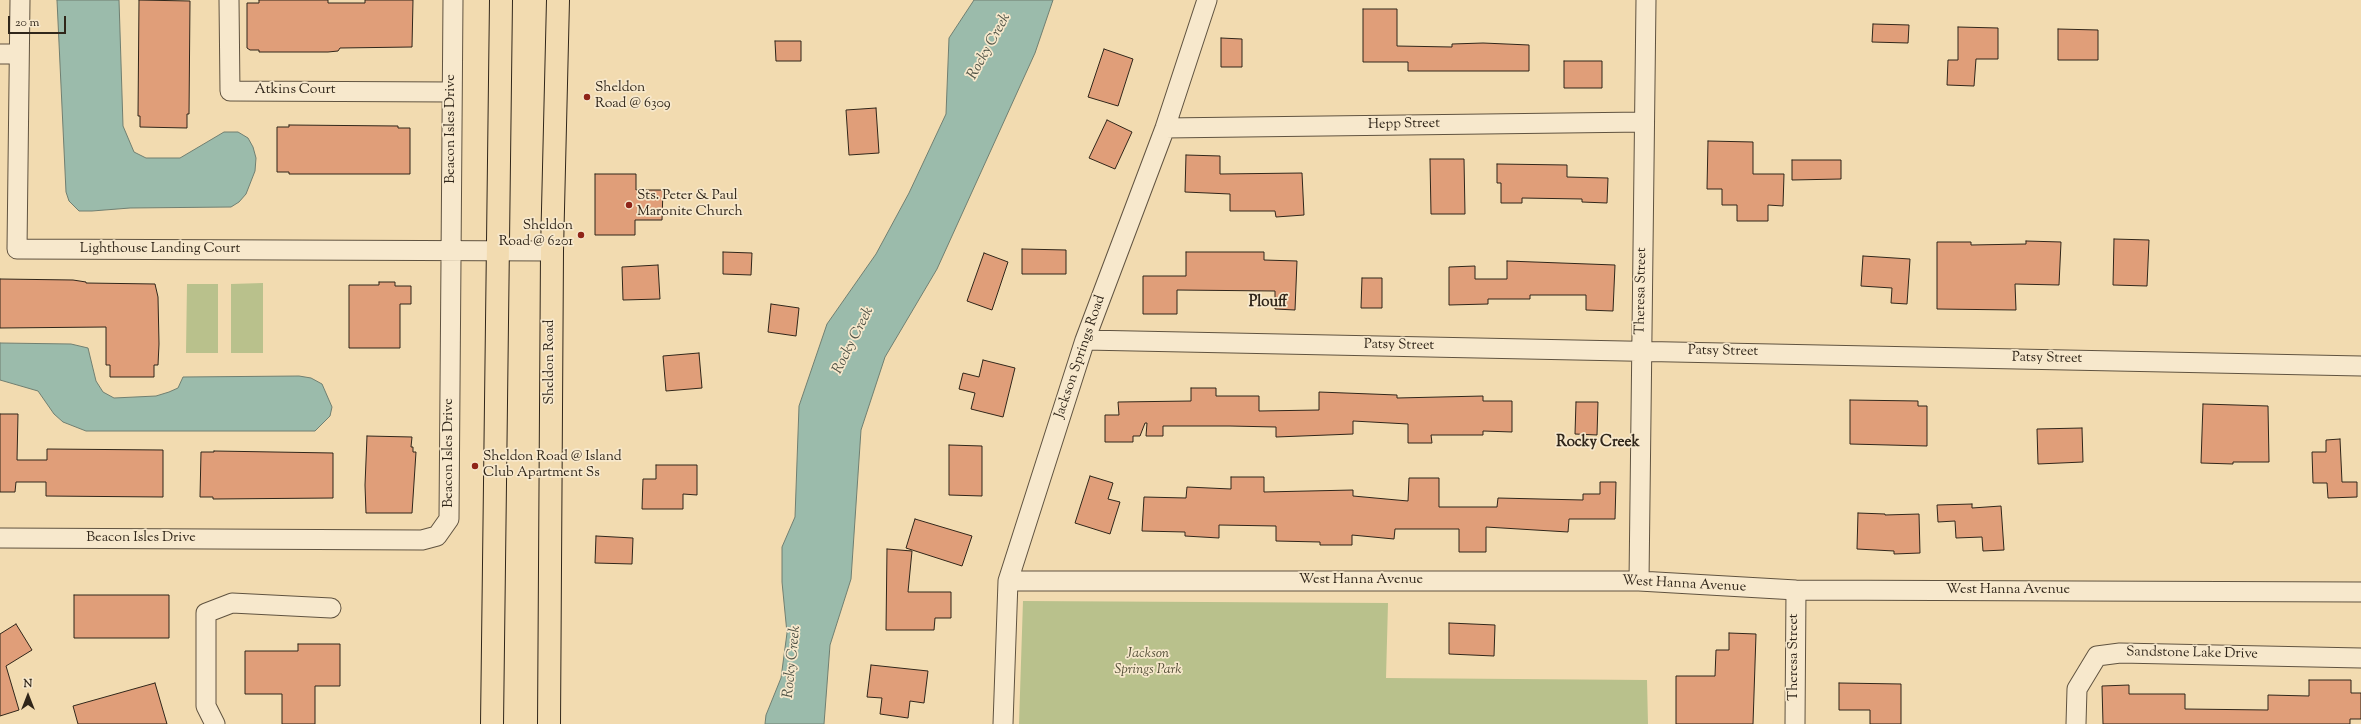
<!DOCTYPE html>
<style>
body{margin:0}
#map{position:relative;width:2361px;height:724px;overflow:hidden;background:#f2dbb0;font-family:"Sorts Mill Goudy",serif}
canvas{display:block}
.north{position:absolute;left:8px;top:676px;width:40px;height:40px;-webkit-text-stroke:3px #f7e8cc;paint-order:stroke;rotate:0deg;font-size:11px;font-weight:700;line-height:16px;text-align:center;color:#30261a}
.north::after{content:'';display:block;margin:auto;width:14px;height:18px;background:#30261a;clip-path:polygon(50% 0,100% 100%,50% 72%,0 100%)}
.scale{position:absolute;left:8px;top:16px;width:58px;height:18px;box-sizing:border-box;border:2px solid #30261a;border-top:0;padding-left:5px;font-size:12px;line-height:14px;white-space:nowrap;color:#30261a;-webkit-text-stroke:3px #f7e8cc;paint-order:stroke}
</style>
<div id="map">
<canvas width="2361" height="724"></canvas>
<div class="north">N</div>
<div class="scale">20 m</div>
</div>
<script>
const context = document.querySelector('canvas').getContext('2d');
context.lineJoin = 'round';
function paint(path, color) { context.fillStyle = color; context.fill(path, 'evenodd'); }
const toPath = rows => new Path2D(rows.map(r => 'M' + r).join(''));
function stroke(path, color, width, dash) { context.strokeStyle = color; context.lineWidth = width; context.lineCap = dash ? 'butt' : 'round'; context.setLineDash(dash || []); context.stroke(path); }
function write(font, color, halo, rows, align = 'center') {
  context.font = font + ' "Sorts Mill Goudy",serif'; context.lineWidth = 3.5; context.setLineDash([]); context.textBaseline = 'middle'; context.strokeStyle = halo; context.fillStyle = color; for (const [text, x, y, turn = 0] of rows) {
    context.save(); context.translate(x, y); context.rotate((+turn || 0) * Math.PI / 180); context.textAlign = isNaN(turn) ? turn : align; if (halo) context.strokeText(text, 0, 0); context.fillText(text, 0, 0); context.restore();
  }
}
paint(toPath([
 [263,283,263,353,231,353,231,284],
 [187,284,218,284,218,353,186,353],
 [1023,601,1388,603,1386,678,1647,680,1648,724,1019,724]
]), '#b9c18c');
const water = toPath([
 [57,0,119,0,123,126,134,152,146,158,180,158,224,132,238,132,248,138,253,147,256,158,255,171,246,194,239,202,231,207,130,208,92,211,79,211,69,201,66,192,57,0],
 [974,0,1053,0,1035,53,937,269,885,357,861,430,851,579,830,645,824,724,765,724,766,715,781,678,787,633,782,582,782,547,795,517,799,406,827,324,876,254,909,193,946,114,949,38,974,0],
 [0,343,71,344,88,348,96,381,103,392,114,398,156,396,169,392,178,388,183,377,299,376,311,378,322,384,332,407,330,416,315,431,86,431,63,422,54,414,38,391,0,380,0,343]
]);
paint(water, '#9bbbab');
stroke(water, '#707f71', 1);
const building = toPath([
 [139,0,190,1,189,114,187,114,187,128,140,127,140,116,138,116,139,0],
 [259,0,328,0,328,3,365,3,365,0,413,0,412,47,340,48,338,51,328,52,259,52,259,50,250,50,247,48,247,3,259,3,259,0],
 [1363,9,1397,9,1397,46,1452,47,1452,44,1483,43,1529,45,1529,71,1408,71,1408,62,1363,62,1363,9],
 [1873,24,1909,25,1908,43,1872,42,1873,24],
 [1958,27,1998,28,1998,59,1976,59,1974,86,1947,85,1948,60,1958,60,1958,27],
 [2058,29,2098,30,2098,60,2058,60,2058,29],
 [1221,38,1242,39,1242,67,1221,67,1221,38],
 [775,41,801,41,801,61,776,61,775,41],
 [1104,49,1133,59,1118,106,1088,97,1104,49],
 [1564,61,1602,61,1602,88,1564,88,1564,61],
 [876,108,879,153,849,155,846,110,876,108],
 [1107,120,1132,132,1115,169,1089,158,1107,120],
 [289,125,398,126,398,128,410,128,410,174,289,174,289,172,277,172,277,127,289,127,289,125],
 [1708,141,1753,142,1753,174,1784,174,1783,206,1768,205,1768,221,1737,221,1737,205,1722,205,1722,189,1707,189,1708,141],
 [1186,155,1220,156,1220,174,1302,173,1304,215,1276,217,1275,211,1230,211,1230,194,1185,192,1186,155],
 [1430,159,1464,159,1465,214,1431,214,1430,159],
 [1792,160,1841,160,1841,179,1792,180,1792,160],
 [1497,164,1567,165,1567,177,1608,178,1607,203,1582,202,1582,199,1522,198,1522,203,1501,203,1501,183,1497,183,1497,164],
 [595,174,636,174,636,190,663,190,662,220,635,220,635,235,595,235,595,174],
 [2114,239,2149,240,2147,286,2113,285,2114,239],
 [2026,241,2061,242,2059,285,2015,284,2016,310,1937,309,1937,242,1971,242,1971,245,2026,244,2026,241],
 [1022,249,1066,250,1066,274,1022,274,1022,249],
 [723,252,752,253,751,275,723,274,723,252],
 [1186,252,1264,252,1264,260,1297,261,1295,310,1275,309,1275,291,1177,290,1177,314,1143,314,1143,276,1186,276,1186,252],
 [984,253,1008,262,992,310,967,301,984,253],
 [1863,256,1910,259,1907,304,1891,303,1892,288,1861,286,1863,256],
 [1507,261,1615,265,1613,311,1586,310,1586,295,1530,295,1530,299,1488,299,1488,304,1449,305,1449,267,1475,266,1475,279,1507,279,1507,261],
 [658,265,660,299,623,300,622,267,658,265],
 [1362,278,1382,278,1382,308,1361,308,1362,278],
 [0,279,73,280,86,282,86,283,155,284,158,297,159,344,158,365,154,365,154,377,110,377,110,365,106,365,106,327,0,328,0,279],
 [379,282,395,282,395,286,411,286,411,304,400,304,400,348,349,348,349,285,379,285,379,282],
 [771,304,799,308,796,336,768,332,771,304],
 [699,353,702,388,666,391,663,356,699,353],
 [983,360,1015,368,1003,417,971,409,975,393,959,389,963,373,979,377,983,360],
 [1191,388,1216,388,1216,396,1259,396,1259,411,1319,410,1319,392,1397,395,1397,398,1483,396,1483,401,1512,401,1512,432,1483,431,1483,435,1431,435,1432,443,1408,443,1408,424,1353,421,1353,434,1276,437,1276,427,1230,426,1163,426,1163,436,1146,436,1147,423,1145,423,1140,436,1133,436,1133,442,1105,442,1105,415,1119,415,1118,402,1191,401,1191,388],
 [1850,400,1918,401,1918,406,1927,406,1927,446,1850,444,1850,400],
 [1576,402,1598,402,1597,435,1575,434,1576,402],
 [2203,404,2268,406,2269,462,2233,462,2233,464,2201,463,2203,404],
 [0,414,18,414,17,460,47,460,47,449,163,450,163,497,46,496,46,482,16,482,15,492,0,492,0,414],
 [2082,428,2083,462,2038,464,2037,429,2082,428],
 [367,436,412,437,411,447,413,447,413,452,416,452,412,513,366,513,365,485,367,436],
 [2340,439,2342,482,2357,482,2357,497,2328,498,2327,483,2313,483,2312,452,2326,452,2326,440,2340,439],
 [949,445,982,446,982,496,949,495,949,445],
 [214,451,333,453,333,498,213,499,213,497,200,497,201,452,214,452,214,451],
 [656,465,697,465,697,495,683,494,683,509,642,509,643,479,656,479,656,465],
 [1090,476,1113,483,1108,499,1120,502,1110,534,1075,523,1090,476],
 [1231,477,1264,477,1264,492,1353,490,1353,496,1408,501,1409,478,1439,478,1439,507,1497,507,1498,498,1583,500,1583,494,1600,494,1600,482,1616,482,1615,519,1569,519,1568,532,1486,527,1486,552,1459,552,1459,529,1395,529,1394,539,1352,535,1352,545,1320,545,1320,542,1276,541,1276,526,1219,525,1219,538,1185,536,1185,532,1142,531,1144,497,1186,498,1187,487,1231,489,1231,477],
 [1972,504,1972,508,2001,506,2004,550,1983,551,1982,537,1956,538,1955,521,1938,522,1937,505,1972,504],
 [1858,513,1885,514,1885,515,1919,514,1920,553,1894,554,1894,551,1857,549,1858,513],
 [915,519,972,536,962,566,906,548,915,519],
 [596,536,633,538,632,564,595,563,596,536],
 [887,549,912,551,908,592,951,592,951,618,935,618,934,630,886,630,887,549],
 [74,595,169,595,169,638,74,638,74,595],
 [1449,623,1495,625,1494,656,1449,654,1449,623],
 [16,624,32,650,6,666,19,710,0,716,0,634,16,624],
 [1729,633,1756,634,1753,724,1676,724,1676,676,1715,676,1716,650,1729,650,1729,633],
 [298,644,340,644,340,686,315,686,315,724,282,724,282,694,245,694,245,651,298,651,298,644],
 [871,665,928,671,924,703,910,701,908,718,880,714,882,698,867,697,871,665],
 [2309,680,2351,680,2351,693,2361,693,2361,719,2350,719,2350,724,2103,724,2102,686,2129,685,2129,694,2185,694,2185,709,2268,710,2268,695,2309,696,2309,680],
 [155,683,167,724,78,724,73,706,155,683],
 [1839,683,1901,684,1901,724,1870,724,1870,710,1839,710,1839,683]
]);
paint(building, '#e09e79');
stroke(building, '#30261a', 1);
const minor = toPath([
 [20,0,17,249,552,251],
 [229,0,230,91,452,92],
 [0,54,19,54],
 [1165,128,1644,122],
 [1085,340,2361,366],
 [0,538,422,540,437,536,449,519,453,0],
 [1008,581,1639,581,1796,590,2361,592],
 [1639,581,1646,0],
 [215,724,206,706,206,613,232,603,331,608],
 [1003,724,1008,581,1085,340,1165,128,1207,0],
 [1795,724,1796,590],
 [2076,724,2077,689,2097,656,2120,653,2361,658]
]);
const major = toPath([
 [492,724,501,0],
 [549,724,552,251,558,0]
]);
stroke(minor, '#605340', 21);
stroke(major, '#30261a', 24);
stroke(minor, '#f7e8cc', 19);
stroke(major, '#f2dbb0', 22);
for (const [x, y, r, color] of [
 [587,97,4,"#8f2418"],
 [629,205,4,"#8f2418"],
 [581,235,4,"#8f2418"],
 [475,466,4,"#8f2418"]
]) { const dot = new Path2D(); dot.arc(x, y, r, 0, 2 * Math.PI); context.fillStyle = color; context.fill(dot); stroke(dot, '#f7e8cc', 1.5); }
write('14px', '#30261a', '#f7e8cc', [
 ["Sheldon",595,89],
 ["Road @ 6309",595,105],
 ["Sts. Peter & Paul",637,197],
 ["Maronite Church",637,213],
 ["Sheldon",573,227,"right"],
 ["Road @ 6201",573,243,"right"],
 ["Sheldon Road @ Island",483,458],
 ["Club Apartment Ss",483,474]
], 'left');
write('14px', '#30261a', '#f7e8cc', [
 ["Atkins Court",295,91],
 ["Hepp Street",1404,125,-1],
 ["Beacon Isles Drive",452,129,-90],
 ["Lighthouse Landing Court",160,250],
 ["Theresa Street",1642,291,-89],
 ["Patsy Street",1399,346,1],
 ["Patsy Street",1723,352,1],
 ["Jackson Springs Road",1081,357,-71],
 ["Patsy Street",2047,359,1],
 ["Sheldon Road",551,362,-90],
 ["Beacon Isles Drive",450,453,-90],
 ["Beacon Isles Drive",141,539],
 ["West Hanna Avenue",1361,581],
 ["West Hanna Avenue",1684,585,3],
 ["West Hanna Avenue",2008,591],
 ["Sandstone Lake Drive",2192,654,1],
 ["Theresa Street",1795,657,-90]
]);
write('italic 14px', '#524d36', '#f7e8cc', [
 ["Jackson",1148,655],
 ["Springs Park",1148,671]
]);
write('italic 15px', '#505346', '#f7e8cc', [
 ["Rocky Creek",990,47,-61],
 ["Rocky Creek",854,341,-63],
 ["Rocky Creek",793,662,-84]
]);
write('bold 15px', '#30261a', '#f7e8cc', [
 ["Plouff",1268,303],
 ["Rocky Creek",1598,443]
]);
</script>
